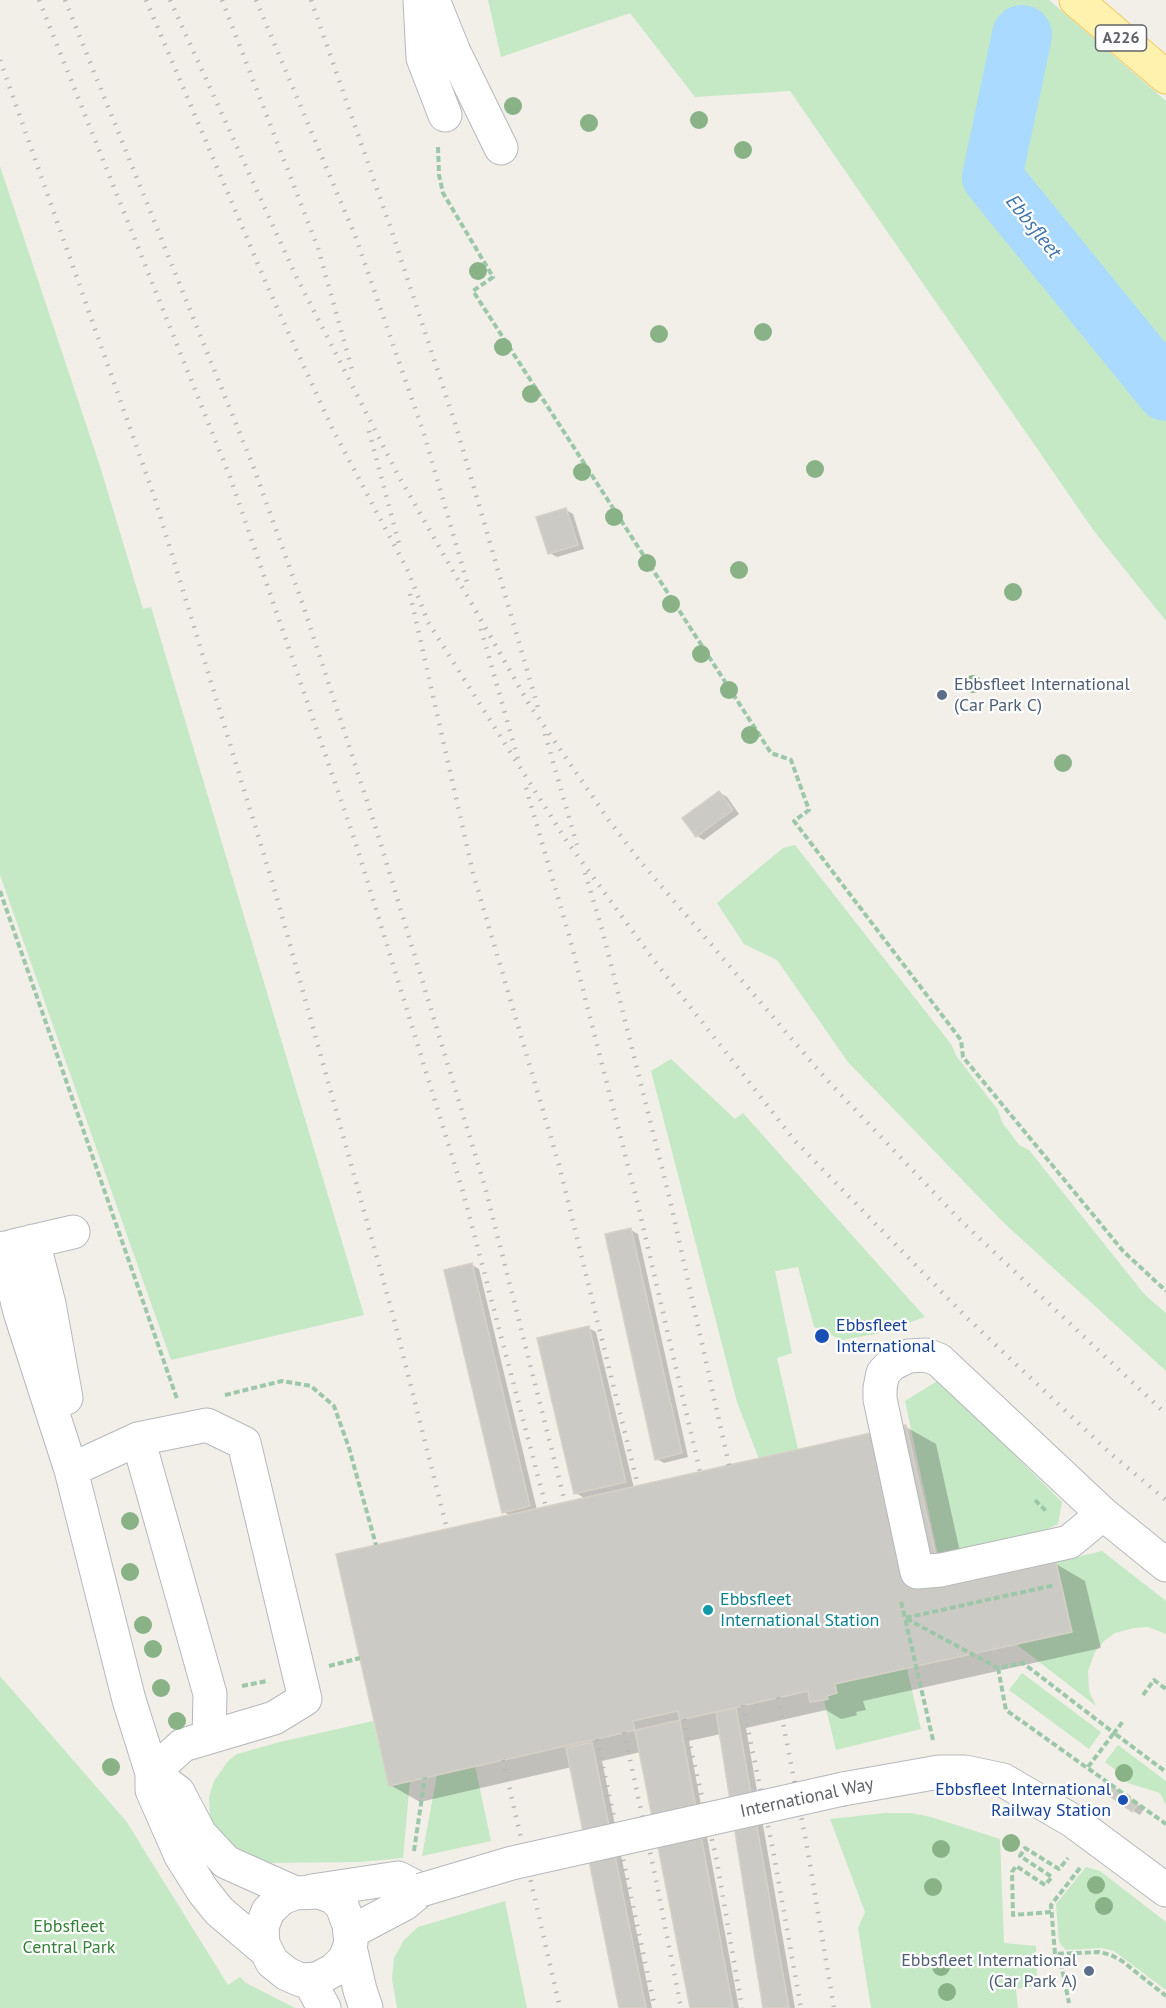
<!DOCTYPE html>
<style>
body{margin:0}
canvas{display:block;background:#f1efe8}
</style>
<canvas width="1166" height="2008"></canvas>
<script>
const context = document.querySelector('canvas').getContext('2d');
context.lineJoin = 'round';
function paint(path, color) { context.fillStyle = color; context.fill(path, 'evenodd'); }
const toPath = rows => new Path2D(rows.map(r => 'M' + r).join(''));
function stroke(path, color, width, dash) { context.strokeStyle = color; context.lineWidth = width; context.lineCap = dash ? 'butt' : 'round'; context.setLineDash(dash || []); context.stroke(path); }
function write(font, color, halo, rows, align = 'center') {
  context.font = font + ' "PT Sans",sans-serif'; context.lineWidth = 4.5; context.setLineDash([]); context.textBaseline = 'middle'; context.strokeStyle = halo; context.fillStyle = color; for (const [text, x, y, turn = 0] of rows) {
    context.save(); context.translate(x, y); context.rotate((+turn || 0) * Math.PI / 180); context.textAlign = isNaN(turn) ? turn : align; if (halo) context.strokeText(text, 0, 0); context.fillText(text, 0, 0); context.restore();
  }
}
paint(toPath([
 [488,0,1049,0,1166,101,1166,621,1094,531,790,91,695,97,630,13,501,57],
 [0,166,100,466,143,609,151,607,364,1315,171,1360,0,875],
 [795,845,951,1044,957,1057,998,1110,1002,1122,1019,1145,1029,1150,1145,1295,1166,1313,1166,1371,1004,1223,848,1062,777,960,744,944,717,903,783,848],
 [671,1059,735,1119,743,1113,925,1317,880,1333,842,1340,814,1327,798,1267,775,1271,792,1353,777,1358,798,1449,759,1459,737,1402,651,1071],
 [939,1380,1062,1502,1058,1524,1048,1529,938,1555,905,1401],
 [1102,1551,1166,1601,1166,1634,1148,1627,1134,1628,1115,1633,1104,1641,1095,1652,1088,1671,1089,1691,1096,1706,1016,1644,1071,1631,1056,1562],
 [907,1669,921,1729,836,1750,824,1700,828,1699,827,1696,837,1693,835,1684],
 [1022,1673,1101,1732,1089,1749,1009,1690],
 [0,1676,126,1821,228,1985,240,1977,246,1983,295,2008,0,2008],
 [373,1721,389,1785,410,1781,403,1858,359,1862,264,1863,245,1858,210,1821,209,1797,214,1781,228,1761,237,1754,280,1742],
 [1118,1745,1166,1781,1166,1805,1160,1793,1128,1783,1126,1778,1105,1762],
 [475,1766,491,1841,422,1856,437,1775],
 [885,1813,911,1813,931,1817,1000,1839,1004,1943,1036,1946,1037,1986,1016,1989,1018,2008,871,2008,858,1928,865,1912,830,1819],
 [1086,1867,1100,1871,1166,1922,1166,1990,1114,1951,1102,1948,1066,1950,1059,1942,1056,1904],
 [505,1901,527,2008,397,2008,392,1979,394,1958,404,1940,418,1927]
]), '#c5e8c5');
paint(toPath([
 [566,510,573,514,584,549,557,557,550,553],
 [719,792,727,797,739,814,704,840,697,836],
 [631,1230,638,1234,688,1457,664,1463,657,1459],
 [472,1265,479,1269,537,1510,586,1499,576,1493,589,1328,596,1332,634,1488,906,1427,936,1444,967,1583,1056,1564,1085,1581,1101,1648,863,1701,866,1710,856,1712,857,1715,854,1716,841,1719,826,1710,746,1728,795,2008,764,2008,721,1734,689,1741,739,2008,691,2008,641,1752,602,1761,652,2008,620,2008,572,1767,420,1802,390,1785,511,1516,504,1512],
 [1121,1793,1144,1809,1140,1815,1133,1811]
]), '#0003');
stroke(toPath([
 [1022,35,992,177,1166,391]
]), '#aadaff', 60);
const building = toPath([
 [566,508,578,545,548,554,536,517,566,508],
 [719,791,733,810,696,837,682,818,719,791],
 [631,1228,682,1453,655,1460,605,1234,631,1228],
 [472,1263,530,1506,502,1513,444,1270,472,1263],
 [589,1326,626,1482,574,1494,537,1338,589,1326],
 [906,1425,943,1587,1056,1562,1072,1632,835,1684,837,1693,827,1696,828,1699,824,1700,810,1702,808,1691,389,1786,336,1554,906,1425],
 [736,1708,789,2008,763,2008,716,1712,736,1708],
 [678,1711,733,2008,690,2008,633,1721,678,1711],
 [592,1742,646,2008,619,2008,566,1748,592,1742],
 [1113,1787,1138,1804,1132,1812,1108,1795,1113,1787]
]);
paint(building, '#cccac5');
stroke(building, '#d6d1c6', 1.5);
const minor = toPath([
 [420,0,423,58,445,115],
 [433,0,454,52,501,148],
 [33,1241,49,1304,66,1398],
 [13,1246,73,1232],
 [4,1248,20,1312,71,1470,129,1700,152,1773,152,1790,181,1856,203,1891,219,1911,265,1950],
 [138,1439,210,1694,209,1737],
 [71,1470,138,1439,207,1425,244,1443,305,1699,274,1718,183,1745,152,1773],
 [1103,1514,1069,1542,941,1570,917,1572,880,1399,880,1388,883,1373,892,1364,908,1356,926,1355,939,1360,1103,1514,1166,1565],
 [152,1773,178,1792,200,1834,226,1862,295,1893],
 [843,1789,939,1772,965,1772,1003,1780,1073,1821,1166,1890],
 [312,1891,398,1878,421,1890,404,1904,351,1932],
 [295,1893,319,1892,333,1897,342,1906,349,1925,351,1943,345,1959,334,1970,317,1979,301,1980,287,1974,272,1962,263,1944,262,1927,268,1911,282,1898,295,1893],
 [350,1947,360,1990,366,2008],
 [309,1980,324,2008]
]);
const major = toPath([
 [1076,0,1166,77]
]);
stroke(minor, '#b5b8bc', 35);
stroke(major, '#f2c960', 35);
stroke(toPath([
 [438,147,439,175,443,193,493,277,473,291,771,753,791,760,809,810,794,821,961,1040,963,1057,1123,1251,1166,1291],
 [0,891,177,1399],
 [225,1395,282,1381,311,1386,334,1406,349,1448,376,1545],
 [1035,1500,1047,1512],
 [901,1602,905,1618,998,1668,1023,1663,1114,1733,1124,1720],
 [329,1666,360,1658],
 [998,1668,1006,1710,1166,1824],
 [242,1686,267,1681],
 [1143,1695,1154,1680,1166,1689],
 [933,1740,905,1618,1055,1585],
 [1088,1767,1114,1733,1166,1772],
 [414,1851,425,1777],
 [1080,1868,1051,1905,1055,1954,1099,1952,1111,1955,1122,1961,1166,1996],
 [1051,1912,1013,1915,1012,1872,1016,1866,1045,1885,1052,1877,1020,1856,1025,1848,1059,1869,1068,1858],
 [1059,1954,1069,2003]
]), '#9cc7a9', 4, [6, 3]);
stroke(minor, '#fff', 33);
stroke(major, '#fff2af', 33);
stroke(toPath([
 [39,0,230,477,355,841,463,1192,546,1507],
 [65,0,255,471,304,608,378,835,485,1187,565,1502],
 [146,0,269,290,333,430,408,571,428,622,566,840,653,959,795,1141,965,1316,1110,1453,1166,1500],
 [170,0,295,274,397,473,529,704,608,819,639,860,826,1079,960,1220,1166,1414],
 [222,0,318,248,353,373],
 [256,0,356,238,424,434,469,589],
 [311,0,391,229,456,426,538,708],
 [0,60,154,496,275,891,394,1319,447,1529],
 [369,431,399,544],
 [410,594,473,873,559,1165,638,1486],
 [481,629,518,759],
 [545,734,579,852],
 [526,788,569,935,639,1209,700,1472],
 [585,873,602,929,670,1200,729,1465],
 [778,1697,806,1841,834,2008],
 [743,1705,773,1850,801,2008],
 [684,1719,717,1862,742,2008],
 [624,1732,655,1875,681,2008],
 [597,1739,655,2008],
 [503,1760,560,2008]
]), '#b6b7b8', 4.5, [1.5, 8]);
const minorBridge = toPath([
 [421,1890,512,1863,843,1789]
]);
stroke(minorBridge, '#b5b8bc', 35, []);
stroke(minorBridge, '#fff', 33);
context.fillStyle = '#89b387';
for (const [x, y] of [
 [513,106],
 [699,120],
 [589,123],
 [743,150],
 [478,271],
 [763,332],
 [659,334],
 [503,347],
 [531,394],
 [815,469],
 [582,472],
 [614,517],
 [647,563],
 [739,570],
 [1013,592],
 [671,604],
 [701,654],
 [973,684],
 [729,690],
 [750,735],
 [1063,763],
 [130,1521],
 [130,1572],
 [143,1625],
 [153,1649],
 [161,1688],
 [177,1721],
 [111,1767],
 [1124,1773],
 [1011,1843],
 [941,1849],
 [1096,1885],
 [933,1887],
 [1104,1906],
 [941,1967],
 [947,1992]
]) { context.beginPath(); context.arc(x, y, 9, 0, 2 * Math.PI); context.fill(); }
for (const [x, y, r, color] of [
 [942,695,6,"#5c6f8a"],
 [822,1336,8,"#1a4fb4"],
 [708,1610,6,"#0f9aa8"],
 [1123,1800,6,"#1a4fb4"],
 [1089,1971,6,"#5c6f8a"]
]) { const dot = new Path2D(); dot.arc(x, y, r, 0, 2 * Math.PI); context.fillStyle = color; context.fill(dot); stroke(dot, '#fff', 2); }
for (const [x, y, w] of [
 [1121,38,51]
]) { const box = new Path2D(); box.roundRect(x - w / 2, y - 13, w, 26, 4.5); context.fillStyle = '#fff'; context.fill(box); stroke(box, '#5f6368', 1.5); }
write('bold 16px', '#5f6368', null, [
 ["A226",1121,38]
]);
write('18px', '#4e5e75', '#fff', [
 ["Ebbsfleet International",954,685],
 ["(Car Park C)",954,706],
 ["Ebbsfleet International",1077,1961,"right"],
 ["(Car Park A)",1077,1982,"right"]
], 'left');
write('18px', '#164399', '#fff', [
 ["Ebbsfleet",836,1326],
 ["International",836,1347],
 ["Ebbsfleet International",1111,1790,"right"],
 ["Railway Station",1111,1811,"right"]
], 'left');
write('18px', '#0d838f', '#fff', [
 ["Ebbsfleet",720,1600],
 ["International Station",720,1621]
], 'left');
write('18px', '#5f6368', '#fff', [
 ["International Way",807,1798,-12]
]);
write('18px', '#348238', '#fff', [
 ["Ebbsfleet",69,1927],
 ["Central Park",69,1948]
]);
write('italic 20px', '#4174aa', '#fff', [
 ["Ebbsfleet",1033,227,51]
]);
</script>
